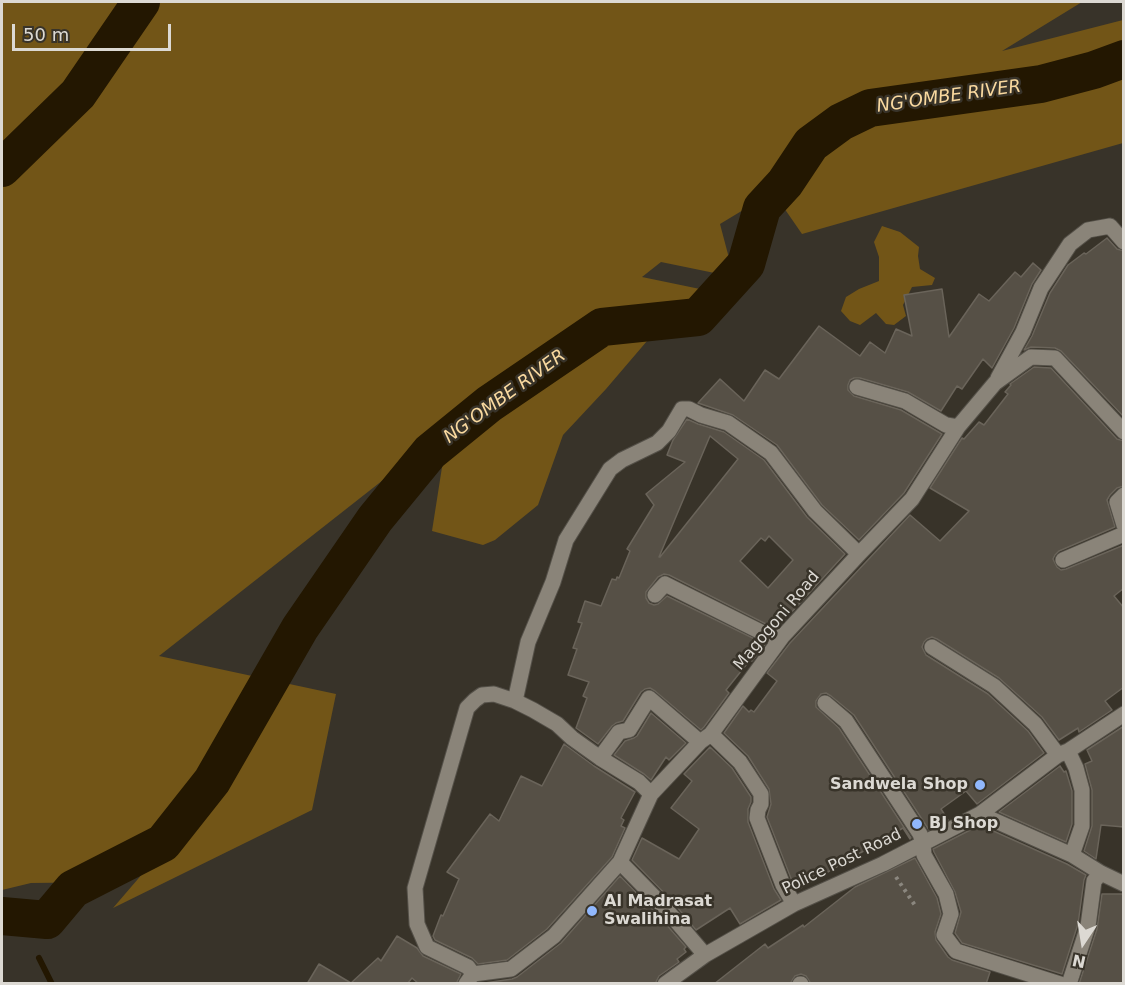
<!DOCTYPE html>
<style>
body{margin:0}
#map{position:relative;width:1125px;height:985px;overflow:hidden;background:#383329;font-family:"DejaVu Sans",sans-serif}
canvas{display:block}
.frame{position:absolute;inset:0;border:3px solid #dcd9d3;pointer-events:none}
.north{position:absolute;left:1053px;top:913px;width:60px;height:60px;-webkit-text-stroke:4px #383329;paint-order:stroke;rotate:192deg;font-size:16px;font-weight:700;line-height:24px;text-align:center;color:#dcd9d3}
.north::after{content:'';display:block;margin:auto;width:21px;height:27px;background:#dcd9d3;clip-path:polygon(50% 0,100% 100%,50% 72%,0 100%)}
.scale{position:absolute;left:12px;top:24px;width:159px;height:27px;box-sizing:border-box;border:3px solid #dcd9d3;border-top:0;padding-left:8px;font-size:18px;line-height:21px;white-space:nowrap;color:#dcd9d3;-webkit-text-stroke:4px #383329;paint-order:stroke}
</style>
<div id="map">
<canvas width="1125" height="985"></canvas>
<div class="frame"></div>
<div class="north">N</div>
<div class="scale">50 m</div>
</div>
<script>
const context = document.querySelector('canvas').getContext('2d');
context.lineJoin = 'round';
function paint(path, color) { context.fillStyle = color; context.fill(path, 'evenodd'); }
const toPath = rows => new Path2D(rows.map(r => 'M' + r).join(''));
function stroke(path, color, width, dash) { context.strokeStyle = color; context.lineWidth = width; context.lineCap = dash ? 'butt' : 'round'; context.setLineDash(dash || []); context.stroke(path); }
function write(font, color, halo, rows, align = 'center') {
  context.font = font + ' "DejaVu Sans",sans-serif'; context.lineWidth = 5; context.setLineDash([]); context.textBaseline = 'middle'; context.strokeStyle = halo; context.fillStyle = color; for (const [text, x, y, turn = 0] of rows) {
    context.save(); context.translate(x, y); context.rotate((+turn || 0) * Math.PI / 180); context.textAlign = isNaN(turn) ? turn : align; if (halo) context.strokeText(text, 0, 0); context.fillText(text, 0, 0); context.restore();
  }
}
paint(toPath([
 [2,2,1082,2,1002,51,1123,20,1123,143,802,234,773,192,720,224,734,277,661,262,642,277,729,295,653,334,606,389,563,435,538,505,495,540,483,545,432,531,448,429,159,656,336,694,312,810,113,908,156,858,115,882,31,883,2,890],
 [882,226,900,232,919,247,918,256,920,269,935,278,932,285,912,287,903,305,906,316,894,325,886,324,876,313,860,325,850,321,841,311,846,297,859,289,879,281,879,257,874,242]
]), '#725517');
stroke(toPath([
 [39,958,52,984]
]), '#231701', 6);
stroke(toPath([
 [2,168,78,94,141,2],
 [2,916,47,920,73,889,163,843,212,781,300,628,375,519,430,452,489,404,602,327,698,317,746,264,762,208,785,183,811,144,841,122,870,108,1041,84,1094,70,1124,59]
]), '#231701', 38);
const building = toPath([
 [1107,238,1117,249,1124,251,1124,417,1061,351,1055,348,1031,347,1024,350,1032,336,1050,293,1068,265,1084,253,1086,254,1107,238],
 [1033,263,1041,270,1032,284,1014,328,992,368,983,359,962,389,957,386,941,411,908,392,860,378,854,378,850,380,848,385,848,390,854,396,901,410,942,434,904,493,859,540,822,505,777,445,733,415,698,403,720,379,744,401,765,370,779,379,819,326,860,356,870,342,885,353,896,329,912,336,904,295,942,289,949,337,979,294,989,301,1015,272,1021,277,1033,263],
 [1034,367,1051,368,1117,439,1124,441,1124,486,1117,488,1110,495,1107,500,1115,527,1059,551,1055,555,1053,559,1057,567,1061,570,1066,569,1124,545,1124,588,1114,596,1124,608,1124,687,1105,701,1112,710,1079,732,1078,728,1059,740,1042,717,999,678,937,639,932,637,927,639,924,642,922,647,926,655,988,694,1028,731,1044,753,977,804,966,791,941,809,948,820,929,830,854,715,831,696,826,693,821,694,816,701,816,707,839,728,911,838,910,839,903,828,797,890,792,881,767,817,771,804,769,789,748,756,724,733,743,706,749,712,751,710,754,712,777,681,767,673,790,643,910,515,940,541,969,511,930,488,962,438,964,439,979,422,984,425,1008,394,1005,392,1011,385,1010,384,1034,367],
 [687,419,698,424,724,432,764,460,807,517,845,554,778,627,770,626,669,575,664,574,658,577,646,592,646,598,649,603,654,605,658,604,667,596,765,644,752,661,750,660,726,690,729,693,704,727,701,730,655,691,650,688,645,689,641,692,623,721,616,723,612,726,598,744,576,728,587,698,583,696,589,682,568,675,577,649,573,648,582,623,578,622,585,601,601,606,612,579,616,580,617,577,619,578,630,551,627,549,654,505,646,494,685,462,667,455,673,440,687,419],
 [710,436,738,459,660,557,659,557,710,436],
 [769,536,793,560,768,588,740,561,761,538,765,541,769,536],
 [651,713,686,743,669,760,666,757,651,780,644,774,614,755,625,741,634,738,637,736,651,713],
 [1124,726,1124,827,1101,825,1096,859,1084,851,1092,826,1092,790,1085,764,1092,761,1087,750,1124,726],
 [564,744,594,766,635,792,621,818,624,820,621,826,625,828,612,857,547,929,507,960,478,964,472,958,435,940,433,936,441,915,443,916,459,879,447,872,490,814,499,821,521,776,542,786,564,744],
 [710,747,732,768,751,797,751,802,748,809,748,822,774,889,781,900,740,924,730,908,696,930,672,901,632,860,642,838,679,859,699,829,671,808,692,781,684,774,710,747],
 [1060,766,1064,772,1066,771,1072,791,1072,824,1066,842,999,812,1060,766],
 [980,825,1067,864,1086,875,1084,880,1078,924,1062,974,962,943,955,933,961,912,955,892,934,852,933,849,980,825],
 [915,858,937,898,941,914,935,932,936,940,948,957,952,960,990,972,986,984,811,984,806,976,801,974,795,976,790,984,714,984,765,944,768,948,803,925,804,927,855,887,915,858],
 [620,876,658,915,686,947,684,949,686,952,677,959,679,962,659,976,655,984,478,984,512,979,517,977,561,943,620,876],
 [1102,894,1124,894,1124,984,1079,984,1097,929,1102,894],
 [397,936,417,948,423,956,461,974,456,984,419,984,412,978,407,984,307,984,319,964,351,983,378,958,381,961,397,936]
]);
paint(building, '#565046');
stroke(building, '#6a645a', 1.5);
const minor = toPath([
 [998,378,1023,332,1041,288,1070,244,1088,230,1110,226,1124,242],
 [857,387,905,401,946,425,958,427],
 [1124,495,1117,502,1124,525],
 [1063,560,1124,534],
 [655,595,665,584,767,635,782,637],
 [932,647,994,686,1035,724,1058,755],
 [515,701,528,642,553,582,566,540,610,469,622,460,657,443,669,431,682,409,689,409,701,415,728,423,771,453,815,511,859,554],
 [825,703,846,721,920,834,923,843,924,855,946,894,951,914,944,935,956,951,1060,984],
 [711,734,740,762,761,794,761,804,758,810,757,818,783,885,794,904],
 [1068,751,1076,768,1082,790,1082,826,1072,855],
 [600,758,619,732,629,730,649,698,700,742],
 [980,814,1072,855,1101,873,1124,884],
 [620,862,665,908,705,955],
 [473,974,468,967,427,947,417,924,415,888,467,708,475,700,482,695,494,694,515,701,533,710,557,724,572,738,600,758,639,782,651,794],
 [466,984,473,974,511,969,554,936,620,862,651,794,700,742,711,734,782,637,859,554,912,499,958,427,995,383,1031,357,1055,358,1124,432],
 [665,984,705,955,794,904,883,864,980,814,1058,755,1068,751,1124,714],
 [800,984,801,984],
 [1069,984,1088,926,1094,881,1101,873]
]);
stroke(minor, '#545048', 17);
stroke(toPath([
 [896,877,916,907]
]), '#8b877f', 4, [3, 4.5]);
stroke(minor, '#8a8479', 15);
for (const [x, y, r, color] of [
 [980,785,6,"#91b8fd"],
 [917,824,6,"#91b8fd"],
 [592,911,6,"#91b8fd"]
]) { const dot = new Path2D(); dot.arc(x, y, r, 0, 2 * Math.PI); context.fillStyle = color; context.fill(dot); stroke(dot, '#383329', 2); }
write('16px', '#dcd9d3', '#383329', [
 ["Magogoni Road",777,621,-50],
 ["Police Post Road",842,862,-26]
]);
write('bold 16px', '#dcd9d3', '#383329', [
 ["Sandwela Shop",968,785,"right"],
 ["BJ Shop",929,824],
 ["Al Madrasat",604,902],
 ["Swalihina",604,920]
], 'left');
write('italic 18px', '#f9d99f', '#383329', [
 ["NG'OMBE RIVER",949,97,-8],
 ["NG'OMBE RIVER",505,397,-36]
]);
</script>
